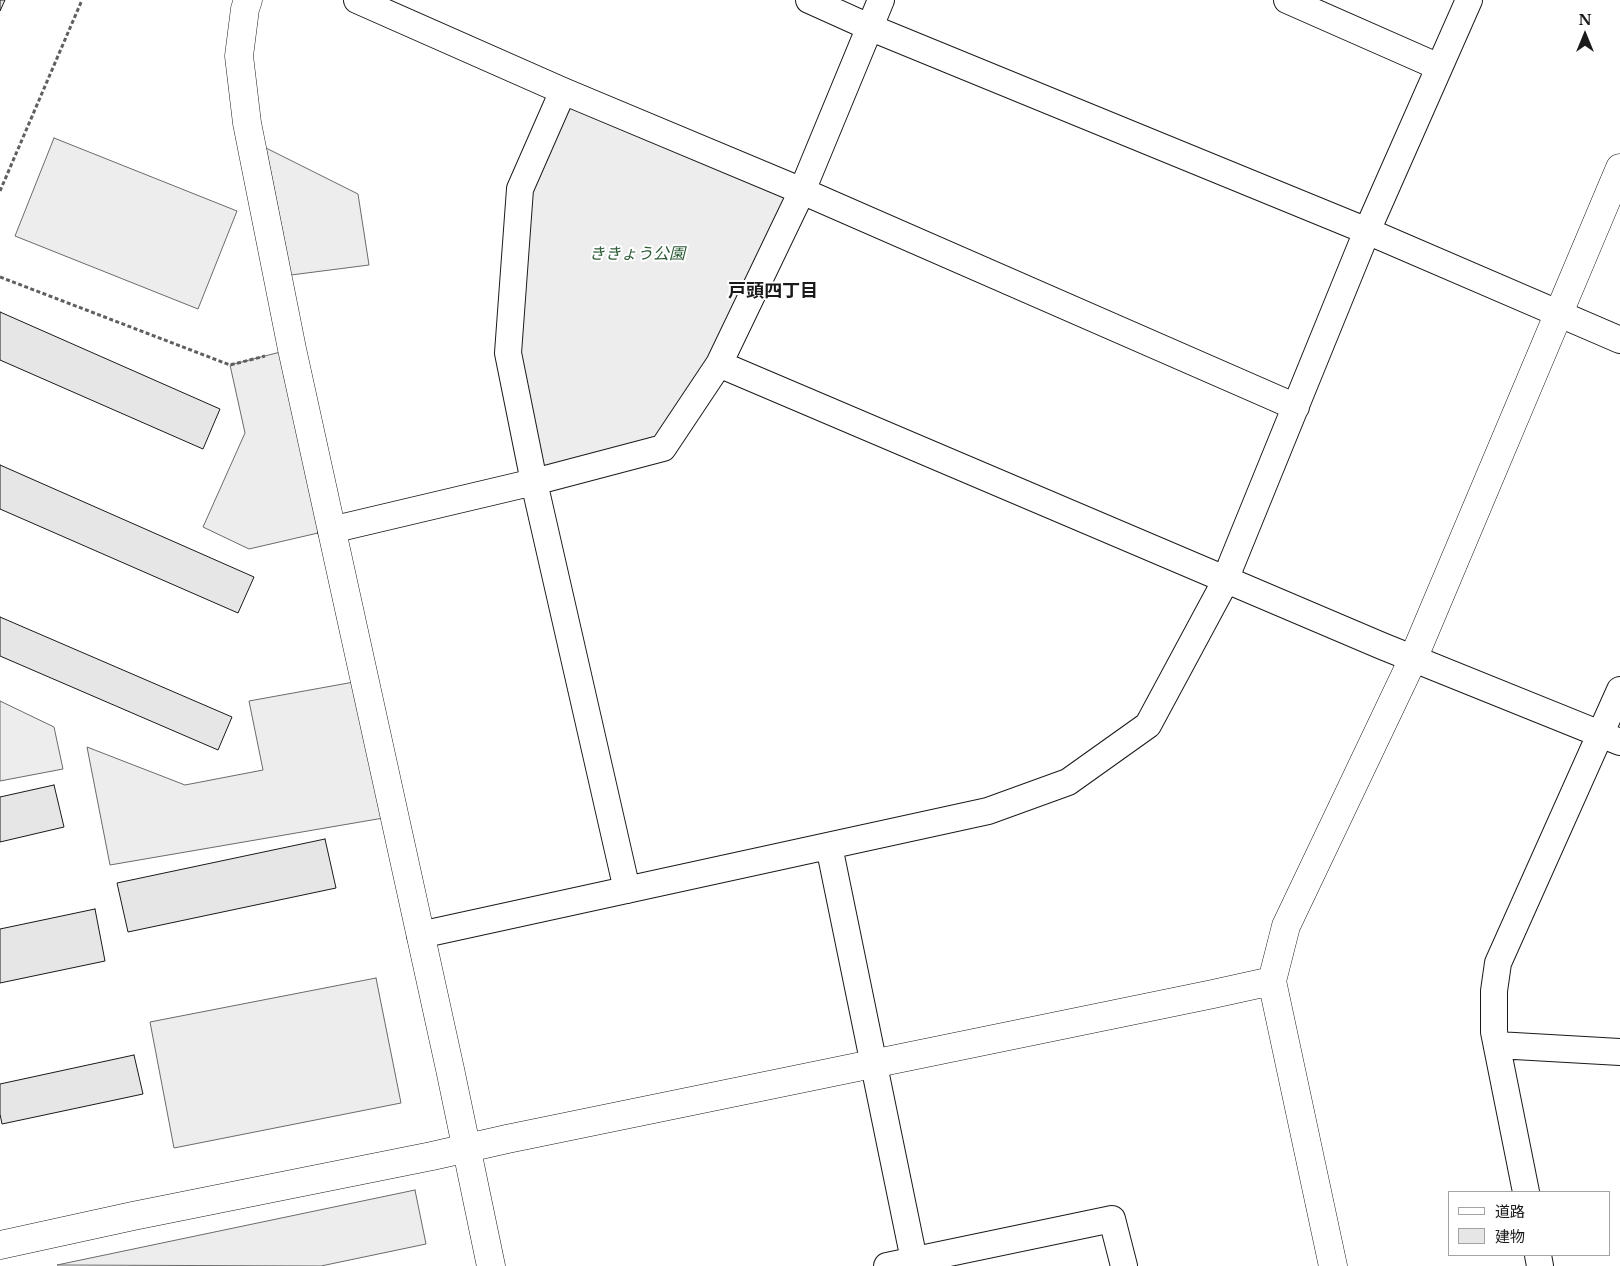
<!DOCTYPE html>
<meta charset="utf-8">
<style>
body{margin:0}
#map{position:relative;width:1620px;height:1266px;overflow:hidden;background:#fff;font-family:"Libre Baskerville","Noto Sans JP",serif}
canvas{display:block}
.legend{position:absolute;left:1448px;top:1191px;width:162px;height:65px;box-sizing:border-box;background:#fff;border:1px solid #a3a3a3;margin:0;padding:6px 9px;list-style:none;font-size:15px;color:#1a1a1a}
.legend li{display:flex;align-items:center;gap:10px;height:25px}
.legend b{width:25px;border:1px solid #a3a3a3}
.north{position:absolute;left:1560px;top:10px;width:50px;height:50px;-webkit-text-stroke:4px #fff;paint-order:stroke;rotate:0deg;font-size:14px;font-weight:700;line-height:20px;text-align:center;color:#1a1a1a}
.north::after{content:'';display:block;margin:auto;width:18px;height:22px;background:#1a1a1a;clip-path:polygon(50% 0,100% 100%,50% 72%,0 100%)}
</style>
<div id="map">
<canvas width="1620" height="1266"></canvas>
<ul class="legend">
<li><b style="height:6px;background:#fff"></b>道路</li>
<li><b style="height:14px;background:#e6e6e6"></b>建物</li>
</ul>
<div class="north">N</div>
</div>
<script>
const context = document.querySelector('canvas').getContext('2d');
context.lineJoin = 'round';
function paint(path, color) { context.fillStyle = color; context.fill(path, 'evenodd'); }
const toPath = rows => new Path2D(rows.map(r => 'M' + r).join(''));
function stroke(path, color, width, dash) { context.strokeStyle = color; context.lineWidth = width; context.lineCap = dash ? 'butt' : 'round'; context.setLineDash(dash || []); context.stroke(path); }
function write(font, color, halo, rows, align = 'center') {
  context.font = font + ' "Libre Baskerville","Noto Sans JP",serif'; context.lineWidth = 4; context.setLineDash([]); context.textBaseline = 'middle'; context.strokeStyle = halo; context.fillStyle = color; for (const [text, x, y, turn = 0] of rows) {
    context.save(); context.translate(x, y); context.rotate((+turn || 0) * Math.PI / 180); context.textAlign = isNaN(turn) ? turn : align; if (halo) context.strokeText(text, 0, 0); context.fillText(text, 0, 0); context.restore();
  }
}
const built = toPath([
 [563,91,802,191,663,448,534,482,508,353,520,189,563,91],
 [54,138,237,211,198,309,15,236,54,138],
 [266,148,358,194,369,265,291,275,266,148],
 [292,349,331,530,249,549,203,527,245,433,230,365,292,349],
 [365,680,395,816,110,865,87,747,185,785,263,770,249,701,365,680],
 [0,701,54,727,63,769,0,781,0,701],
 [376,978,401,1103,174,1148,150,1022,376,978],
 [415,1190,426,1244,321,1266,57,1265,415,1190]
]);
paint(built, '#ededed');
stroke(built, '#6a6a6a', 1);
const building = toPath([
 [0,0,5,0,0,11,0,0],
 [0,312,220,409,203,449,0,360,0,312],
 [0,465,254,577,238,613,0,509,0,465],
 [0,617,232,717,218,750,0,656,0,617],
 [54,785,64,827,0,842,0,797,54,785],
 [325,839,336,888,128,932,117,883,325,839],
 [95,909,105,961,0,983,0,929,95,909],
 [134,1055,143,1094,2,1124,0,1114,0,1084,134,1055]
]);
paint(building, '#e6e6e6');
stroke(building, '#1a1a1a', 1);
const minor = toPath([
 [357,0,563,91,802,191,1296,407],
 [809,0,869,27,1367,231,1620,340],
 [1287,0,1439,67],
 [563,91,520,189,508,353,534,482,627,890],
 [719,364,1382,646,1620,742],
 [331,530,534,482,663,448,719,364,802,191,881,0],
 [829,846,914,1260],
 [420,935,988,811,1068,782,1148,725,1226,580,1231,565,1367,231,1469,0],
 [1497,1045,1620,1052],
 [1526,1192,1494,1032,1494,991,1498,963,1620,690],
 [1538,1255,1540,1266],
 [887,1266,1112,1219,1124,1266]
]);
const tertiary = toPath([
 [248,0,245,9,239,56,247,123,292,349,450,1069,491,1266],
 [0,1245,133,1216,432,1156,507,1139,1213,994,1272,981],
 [1333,1266,1272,981,1286,926,1413,659,1620,168]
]);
stroke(minor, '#1a1a1a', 28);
stroke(tertiary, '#1a1a1a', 29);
stroke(toPath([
 [0,191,82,0],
 [0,277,230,365,265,356]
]), '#5f5f5f', 3, [4, 2.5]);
stroke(minor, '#fff', 26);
stroke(tertiary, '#fff', 28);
write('italic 16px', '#2b5a34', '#fff', [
 ["ききょう公園",637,254]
]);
write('bold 18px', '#1a1a1a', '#fff', [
 ["戸頭四丁目",773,292]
]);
</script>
